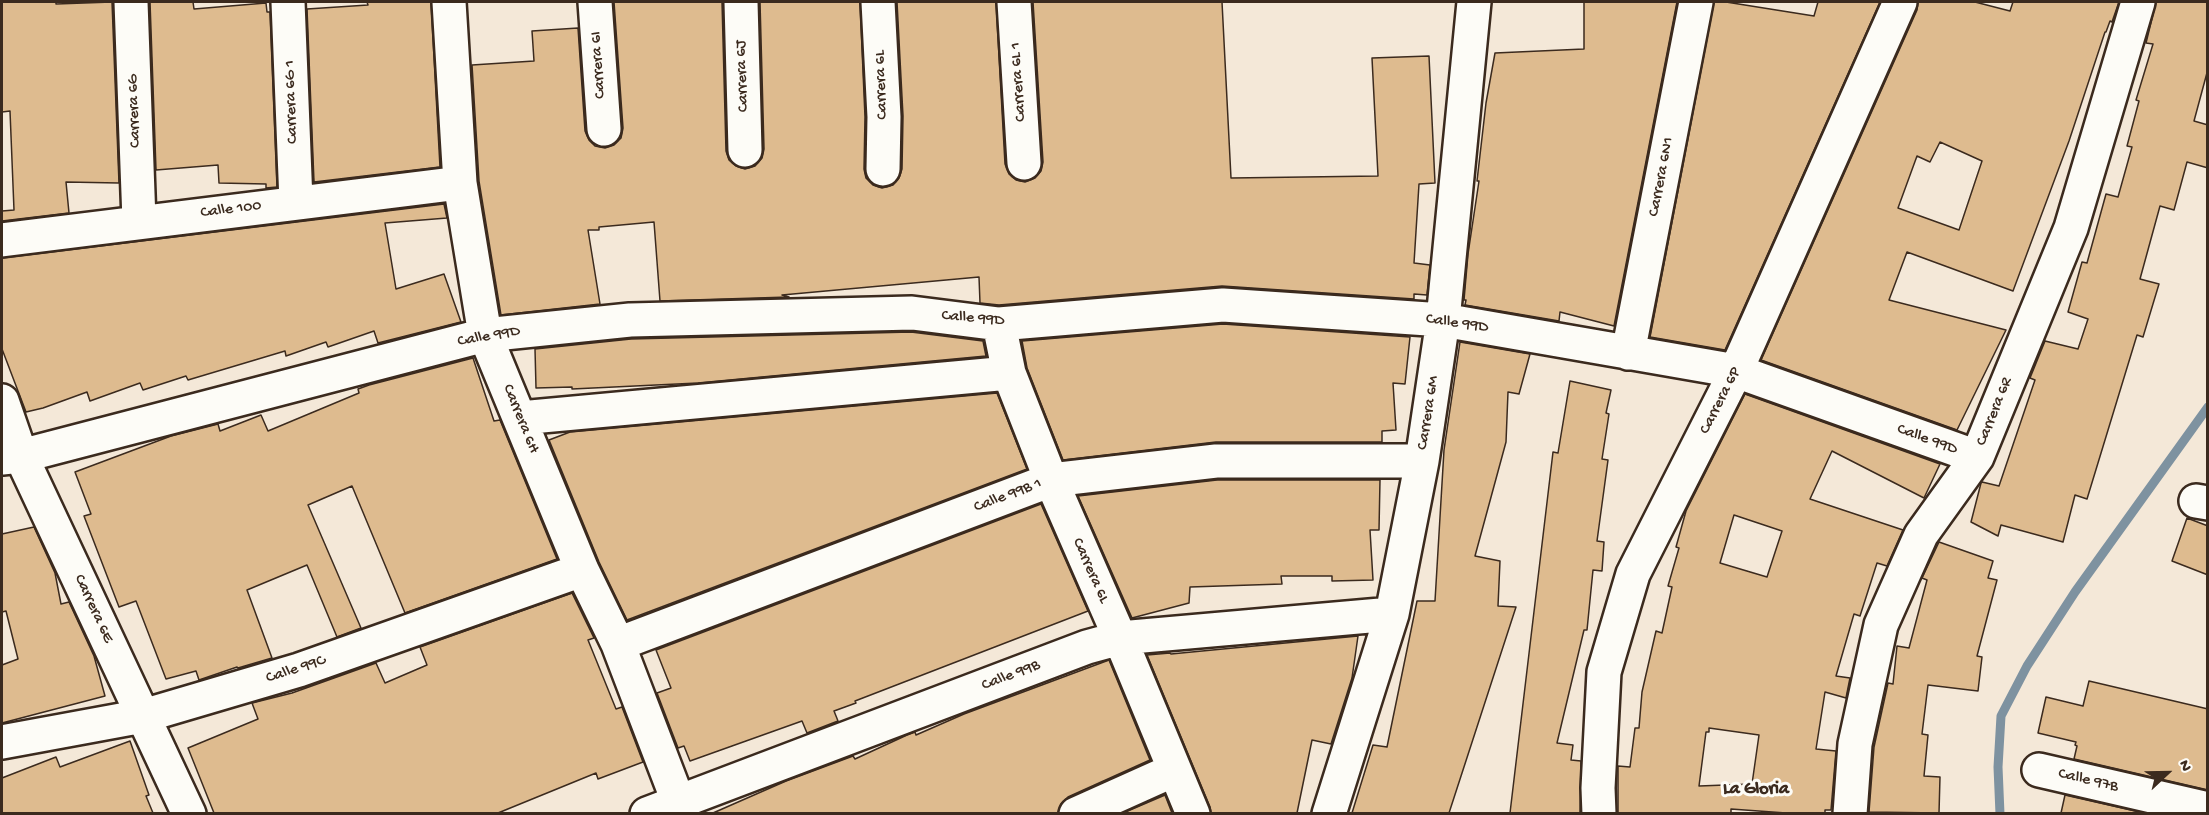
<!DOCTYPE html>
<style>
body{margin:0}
#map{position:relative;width:2209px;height:815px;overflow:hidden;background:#f4e8d8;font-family:"Gochi Hand",sans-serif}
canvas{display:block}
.frame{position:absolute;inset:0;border:3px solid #3b2a1e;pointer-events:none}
.north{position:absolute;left:2137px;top:743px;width:60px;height:60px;-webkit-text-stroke:4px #fdfcf7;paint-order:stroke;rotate:68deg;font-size:16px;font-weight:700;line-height:24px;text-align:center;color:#3b2a1e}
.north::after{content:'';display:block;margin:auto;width:21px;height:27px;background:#3b2a1e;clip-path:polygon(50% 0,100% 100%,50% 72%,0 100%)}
</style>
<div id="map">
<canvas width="2209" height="815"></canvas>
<div class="frame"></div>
<div class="north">N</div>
</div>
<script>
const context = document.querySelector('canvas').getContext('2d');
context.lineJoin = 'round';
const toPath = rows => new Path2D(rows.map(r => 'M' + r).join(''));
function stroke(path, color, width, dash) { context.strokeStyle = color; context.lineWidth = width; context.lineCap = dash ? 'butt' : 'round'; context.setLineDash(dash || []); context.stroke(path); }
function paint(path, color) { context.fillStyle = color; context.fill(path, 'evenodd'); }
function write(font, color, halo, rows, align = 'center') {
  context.font = font + ' "Gochi Hand",sans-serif'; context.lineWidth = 6; context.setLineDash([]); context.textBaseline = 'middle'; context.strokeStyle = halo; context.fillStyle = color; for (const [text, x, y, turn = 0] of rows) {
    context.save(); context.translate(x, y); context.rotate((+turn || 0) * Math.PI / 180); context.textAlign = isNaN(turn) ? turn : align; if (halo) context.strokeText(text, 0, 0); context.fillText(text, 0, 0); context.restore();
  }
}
stroke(toPath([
 [2000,814,1998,767,2001,716,2027,666,2075,592,2208,407]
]), '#7e92a0', 9);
const building = toPath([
 [2,2,56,2,56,4,112,2,119,183,66,182,69,213,2,221,2,211,14,210,10,111,2,112,2,2],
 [150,2,193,2,194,9,266,3,267,12,270,12,277,187,266,188,266,184,219,183,218,165,156,170,150,2],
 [367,2,431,2,440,167,314,182,307,9,368,5,367,2],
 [614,2,722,2,726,151,729,160,736,166,745,169,755,166,762,158,764,149,760,2,860,2,865,117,864,169,866,178,873,185,882,188,893,185,899,178,902,169,903,116,897,2,996,2,1005,164,1009,174,1016,180,1025,182,1035,178,1041,171,1043,162,1033,2,1222,2,1231,178,1378,176,1372,58,1429,56,1435,183,1419,184,1414,263,1430,265,1427,295,1414,294,1414,299,1222,286,999,305,980,303,979,277,782,295,789,297,660,301,654,222,599,227,599,230,588,230,600,304,501,315,479,181,472,65,534,61,532,31,578,28,585,131,589,140,595,146,605,148,614,145,621,138,623,128,614,2],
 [1584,2,1677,2,1614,326,1560,312,1559,321,1465,305,1466,300,1464,300,1468,254,1479,181,1477,181,1486,103,1495,53,1584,49,1584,2],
 [1714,2,1726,2,1814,16,1818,2,1880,2,1725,350,1650,337,1714,2],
 [1918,2,1975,2,2010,11,2013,2,2119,2,2112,22,2110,21,2106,32,2105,32,2069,141,2013,291,1907,252,1889,300,2006,330,1957,430,1761,360,1917,10,1918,2],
 [1940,142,1982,161,1959,230,1898,208,1917,156,1930,162,1940,142],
 [2156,2,2208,2,2208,69,2194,121,2208,125,2208,168,2187,162,2174,210,2160,206,2140,279,2159,284,2143,337,2137,335,2087,499,2075,495,2063,542,2001,525,1998,536,1971,522,1981,483,1982,482,1999,486,2035,380,2030,378,2045,341,2078,349,2088,319,2068,312,2082,262,2087,263,2106,194,2118,197,2132,147,2127,146,2139,101,2136,100,2153,44,2146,43,2156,2],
 [444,204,447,218,385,223,396,289,444,274,461,322,378,343,374,331,328,347,326,342,286,356,285,351,188,380,186,376,143,390,140,383,90,401,87,392,43,408,26,412,2,349,2,258,444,204],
 [1223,324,1410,337,1405,384,1393,383,1396,430,1382,431,1382,442,1216,442,1063,460,1027,368,1022,341,1223,324],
 [911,332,983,341,986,356,698,383,572,389,572,387,536,388,535,349,631,339,911,332],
 [1460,342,1530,354,1519,394,1508,392,1506,442,1475,556,1500,561,1498,606,1516,607,1449,813,1352,813,1373,745,1387,747,1417,601,1435,601,1444,450,1460,342],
 [473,358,494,421,500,420,557,559,405,613,352,486,308,505,361,628,337,637,307,565,247,590,272,658,238,668,237,667,199,680,196,671,166,679,136,601,119,607,84,516,91,514,75,472,171,436,218,424,220,431,261,415,268,431,359,393,358,389,369,385,473,358],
 [1570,381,1611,390,1606,413,1609,414,1602,459,1608,460,1597,541,1604,542,1602,571,1593,570,1587,630,1584,630,1557,743,1573,745,1571,760,1581,761,1580,813,1510,813,1553,452,1558,453,1570,381],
 [997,393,1027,469,627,620,599,562,549,440,570,432,997,393],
 [1745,394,1940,464,1924,498,1832,451,1810,499,1903,530,1887,566,1877,563,1860,616,1854,614,1836,676,1850,678,1846,698,1825,692,1816,749,1836,751,1831,810,1825,810,1825,813,1786,813,1731,809,1731,813,1618,813,1618,766,1630,767,1635,728,1639,728,1642,692,1656,631,1662,633,1672,587,1668,586,1679,548,1676,547,1686,511,1745,394],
 [1734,515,1782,531,1767,577,1720,563,1734,515],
 [1709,728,1759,735,1752,784,1699,786,1706,732,1709,732,1709,728],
 [1217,480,1380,480,1379,530,1370,530,1373,580,1332,581,1332,576,1281,576,1282,584,1190,587,1189,603,1132,618,1078,496,1217,480],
 [1041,504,1088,611,855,701,856,703,834,711,838,721,807,733,802,721,690,761,684,746,678,748,657,693,671,688,656,650,1041,504],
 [2187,518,2208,526,2208,575,2172,561,2187,518],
 [34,527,55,573,61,604,69,602,94,656,105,696,2,723,2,665,18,659,6,611,2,612,2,534,34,527],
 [1939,542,1993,561,1988,578,1997,580,1977,656,1982,657,1978,691,1928,685,1922,734,1928,735,1924,776,1940,777,1939,813,1869,812,1874,747,1888,683,1893,684,1897,646,1909,648,1927,580,1922,578,1939,542],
 [572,593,594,638,588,640,616,709,622,707,643,762,598,779,596,773,498,813,214,813,188,748,258,719,252,703,292,693,376,663,385,683,427,665,420,647,572,593],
 [1358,636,1352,678,1331,744,1312,740,1297,813,1211,813,1210,807,1147,655,1170,653,1171,654,1358,636],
 [1109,660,1150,760,1068,797,1061,804,1058,813,713,813,786,781,853,756,855,759,907,735,915,732,916,735,964,714,1109,660],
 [2089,681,2208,709,2208,790,2074,759,2077,746,2075,745,2076,742,2038,733,2046,697,2083,706,2089,681],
 [130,741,149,795,146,796,153,813,2,813,2,778,56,757,60,767,130,741],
 [1165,795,1172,813,1123,813,1165,795],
 [2065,795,2144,813,2061,813,2065,795]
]);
paint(building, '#debb8f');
stroke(building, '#3b2a1e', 1.5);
const minor = toPath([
 [131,2,139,221],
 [288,2,296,202],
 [449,2,460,183,485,335,582,570,618,644,683,814],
 [595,2,604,129],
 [741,2,745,150],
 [878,2,884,117,883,169],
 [1014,2,1024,163],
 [2,240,460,183],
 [999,324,1009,373,1051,480,1120,638,1193,814],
 [1628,353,1696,2],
 [2,401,21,456,189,814],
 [520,418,1009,373],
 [2,458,21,456,485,335,630,320,912,313,999,324,1223,305,1443,320,1736,371,1977,457],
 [2196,501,2208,503],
 [618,644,1051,480,1216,461,1422,461],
 [2,742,143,716,299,670,582,570],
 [2039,770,2208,809],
 [647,814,1087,647,1120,638,1392,614],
 [1076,814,1174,770],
 [1329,814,1392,614,1422,461,1443,320,1474,2],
 [1599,814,1598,788,1604,672,1633,574,1736,371,1900,2],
 [1850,814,1855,744,1881,625,1921,535,1977,457,2071,228,2138,2]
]);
stroke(minor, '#3b2a1e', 38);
stroke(minor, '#fdfcf7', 33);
write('16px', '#3b2a1e', '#fdfcf7', [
 ["Carrera 6I",599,65,-94],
 ["Carrera 6J",743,76,-92],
 ["Carrera 6L 1",1019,82,-94],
 ["Carrera 6L",882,85,-92],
 ["Carrera 6G 1",292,102,-92],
 ["Carrera 6G",135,111,-92],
 ["Carrera 6N1",1662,177,-79],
 ["Calle 100",231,210,-7],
 ["Calle 99D",973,319,5],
 ["Calle 99D",1457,324,8],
 ["Calle 99D",489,337,-10],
 ["Carrera 6P",1721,401,-63],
 ["Carrera 6R",1995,412,-68],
 ["Carrera 6M",1429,413,-81],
 ["Carrera 6H",520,419,68],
 ["Calle 99D",1927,440,20],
 ["Calle 99B 1",1008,496,-21],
 ["Carrera 6L",1090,571,66],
 ["Carrera 6E",93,609,65],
 ["Calle 99C",296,670,-18],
 ["Calle 99B",1011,676,-21],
 ["Calle 97B",2088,781,13]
]);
write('bold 18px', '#3b2a1e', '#fdfcf7', [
 ["La Gloria",1756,790]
]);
</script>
